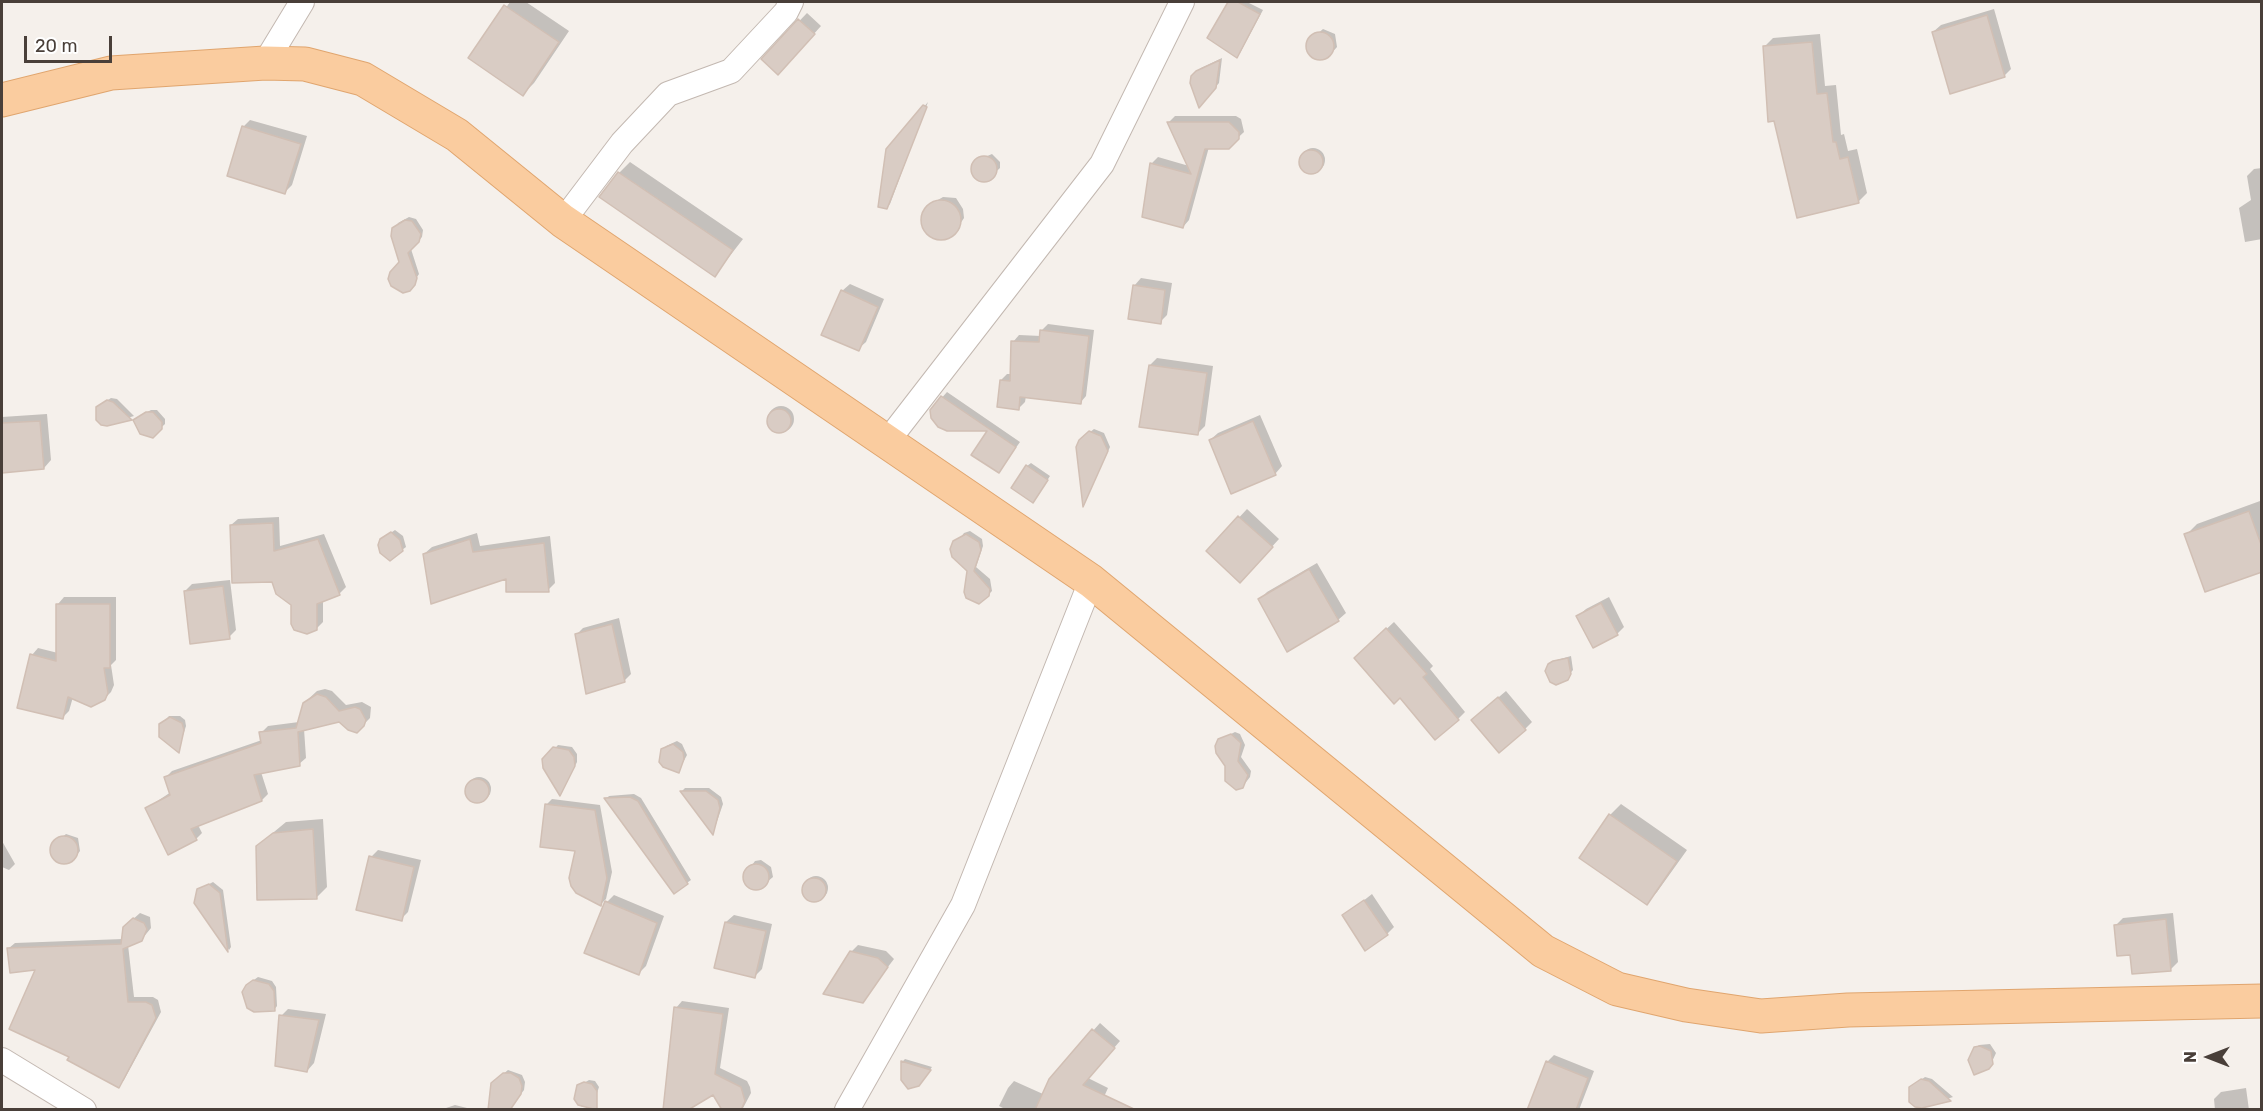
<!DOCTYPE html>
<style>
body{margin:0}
#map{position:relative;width:2263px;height:1111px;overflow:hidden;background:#f5f0eb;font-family:Rubik,sans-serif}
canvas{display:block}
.frame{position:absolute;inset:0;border:3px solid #493f39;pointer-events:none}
.north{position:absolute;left:2179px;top:1027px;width:60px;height:60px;-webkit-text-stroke:4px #fff;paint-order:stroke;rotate:270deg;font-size:16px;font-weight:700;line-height:24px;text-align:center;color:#493f39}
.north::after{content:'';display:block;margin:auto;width:21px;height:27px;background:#493f39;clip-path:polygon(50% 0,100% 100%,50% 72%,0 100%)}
.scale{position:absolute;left:24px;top:36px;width:88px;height:27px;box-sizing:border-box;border:3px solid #493f39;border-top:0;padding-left:8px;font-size:18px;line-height:21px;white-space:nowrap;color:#493f39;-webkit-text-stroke:4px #fff;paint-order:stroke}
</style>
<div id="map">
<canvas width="2263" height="1111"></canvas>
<div class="frame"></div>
<div class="north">N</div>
<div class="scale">20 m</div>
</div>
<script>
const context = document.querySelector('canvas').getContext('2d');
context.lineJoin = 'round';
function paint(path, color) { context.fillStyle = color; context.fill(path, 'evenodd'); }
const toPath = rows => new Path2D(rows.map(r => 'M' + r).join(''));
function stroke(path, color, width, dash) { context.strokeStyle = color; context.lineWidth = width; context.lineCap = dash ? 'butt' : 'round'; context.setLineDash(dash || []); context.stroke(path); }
paint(toPath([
 [510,2,526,2,569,31,534,83,523,94,470,58],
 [1229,2,1247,2,1263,10,1240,53,1209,38],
 [1994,9,2011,69,2004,76,1933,32,1941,25],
 [807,13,821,26,785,66,763,59],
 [1323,29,1335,34,1337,47,1329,56,1316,58,1310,55,1308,42],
 [1820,34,1825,86,1836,85,1841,135,1844,134,1848,151,1857,149,1867,193,1858,202,1764,47,1773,38],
 [1222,58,1219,83,1200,105,1193,77,1201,68],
 [928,102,890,204,887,207,888,150],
 [1175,116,1236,116,1241,119,1244,132,1228,147,1209,147,1189,220,1183,227,1152,163,1158,157,1189,166,1169,122],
 [250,120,307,136,292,185,285,192,243,127],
 '1301 160a12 12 0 1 1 24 0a12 12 0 1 1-24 0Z',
 [992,154,1000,162,1000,168,987,180,977,180,973,172,973,162],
 [630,162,743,239,715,275,619,173],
 [2262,168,2262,239,2245,242,2239,208,2251,200,2247,176,2254,169],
 [943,197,956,198,963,209,964,218,952,236,936,238,924,226,922,218,931,204],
 [409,217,416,219,423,230,422,237,411,249,419,274,409,289,397,290,390,279,401,262,392,236,398,223],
 [1141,278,1172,283,1167,315,1160,322,1134,286],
 [850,284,884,299,866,342,858,349,842,291],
 [1048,324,1094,330,1086,396,1080,403,1026,396,1025,402,1019,408,1001,380,1007,374,1012,374,1013,342,1019,335,1041,336,1042,330],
 [1157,358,1213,366,1205,426,1197,434,1150,365],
 [947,392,1020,442,1003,466,990,430,931,410],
 [111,398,117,399,134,416,107,424,97,407],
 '768 419a13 13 0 1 1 26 0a13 13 0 1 1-26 0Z',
 [151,410,157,410,165,419,165,424,152,436,138,417],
 [47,414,51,460,44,468,2,471,2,417],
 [1260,415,1282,466,1275,474,1210,440,1218,433],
 [1094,429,1104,433,1110,447,1084,504,1080,440],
 [1031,463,1050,476,1036,498,1027,466],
 [2260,501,2262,570,2186,535,2197,524],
 [1247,509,1279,539,1247,574,1208,551],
 [279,517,280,546,324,534,346,587,339,594,323,600,323,622,316,629,293,604,231,525,238,519],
 [395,530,403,536,406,547,402,550,386,536],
 [970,531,982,539,983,546,976,567,990,579,992,591,988,595,952,549,964,533],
 [477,533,480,546,550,536,555,583,548,590,424,554,432,547],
 [1317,563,1346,613,1338,620,1260,599,1267,592],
 [230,580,236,630,229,637,185,591,192,584],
 [64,597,116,597,116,660,111,665,114,685,111,692,104,699,73,697,69,711,63,717,32,655,38,648,58,653,58,604],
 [1609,597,1624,627,1617,634,1578,616,1586,609],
 [619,618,631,674,624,681,576,635,583,628],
 [1394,622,1433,666,1430,669,1465,712,1458,719,1400,696,1363,651],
 [1571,656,1573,670,1562,683,1556,684,1553,661],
 [325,689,332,691,346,705,362,702,371,707,370,718,357,731,340,720,304,729,306,758,299,764,261,772,268,794,262,800,198,825,202,833,196,839,147,808,171,792,165,778,172,771,262,740,261,733,268,726,299,722,304,703,317,691],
 [1506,691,1532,722,1525,729,1480,713],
 [169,716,180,716,185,720,186,726,178,751,161,725],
 [1235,732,1240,734,1245,745,1241,757,1251,771,1250,777,1243,786,1227,766,1219,740],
 [677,741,682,744,687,755,678,772,664,766,660,755,666,746],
 [558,745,572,747,577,754,577,762,561,794,544,760],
 '467 789a12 12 0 1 1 24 0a12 12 0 1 1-24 0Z',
 [685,788,709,788,721,797,723,804,713,833,682,791],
 [634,794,641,798,691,880,674,892,606,799,609,796],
 [552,799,600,805,612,872,606,899,601,904,577,850,546,805],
 [1621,804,1687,850,1657,892,1646,903,1610,815],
 [323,819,327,887,316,898,257,846,286,822],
 [66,834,78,838,80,851,73,860,60,862,51,853,52,846],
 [2,841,15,864,9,870,2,867],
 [378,850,421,860,408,912,401,919,371,857],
 [761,860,771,867,773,877,761,887,751,889,744,876,755,861],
 '804 888a12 12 0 1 1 24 0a12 12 0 1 1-24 0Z',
 [213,882,223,890,231,947,229,950,195,903,198,890],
 [1372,894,1394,927,1387,934,1344,916],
 [614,895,664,916,646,966,638,974,607,902],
 [140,913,150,917,151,928,142,939,128,945,134,997,153,997,158,1000,161,1012,124,1080,119,1086,71,1056,37,968,9,948,15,943,123,939,131,921],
 [2173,913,2178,962,2171,969,2131,953,2116,925,2123,918],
 [734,915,772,924,762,969,755,976,726,922],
 [858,945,886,951,894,959,862,1001,851,952],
 [258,977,272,981,276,987,277,1006,274,1010,251,982],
 [682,1001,729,1008,720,1068,747,1081,750,1087,751,1093,742,1110,726,1110,676,1008],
 [288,1009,326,1014,314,1063,307,1071,281,1016],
 [1100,1023,1120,1041,1088,1078,1108,1088,1098,1110,1007,1110,999,1106,1008,1088,1014,1081,1043,1094,1050,1079],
 [1990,1044,1996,1053,1991,1064,1975,1048,1979,1045],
 [1554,1055,1594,1071,1579,1110,1539,1110,1547,1062],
 [905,1059,932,1067,922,1081,902,1062],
 [508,1070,522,1075,525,1082,524,1090,509,1110,496,1080],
 [1925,1077,1932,1079,1953,1097,1922,1107,1916,1106,1909,1094,1910,1088],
 [589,1080,595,1081,599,1087,595,1099,582,1107,575,1098,579,1086],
 [2246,1088,2249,1110,2215,1110,2214,1099,2221,1092],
 [455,1105,475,1110,440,1110]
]), '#0003');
const building = toPath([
 [1228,2,1238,2,1260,14,1237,58,1207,38,1228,2],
 [504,5,559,42,523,96,468,58,504,5],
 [1987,15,2005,77,1950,94,1932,32,1987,15],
 [798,19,815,34,778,75,761,59,798,19],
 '1306 46a14 14 0 1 1 28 0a14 14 0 1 1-28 0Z',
 [1812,42,1817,94,1827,93,1833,142,1836,142,1840,159,1848,157,1859,203,1797,218,1774,121,1768,122,1763,46,1812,42],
 [1220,60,1216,88,1199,108,1190,83,1191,76,1196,71,1220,60],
 [923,105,927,107,887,209,878,207,886,149,923,105],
 [1167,122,1229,122,1239,132,1239,139,1229,149,1205,149,1183,228,1142,217,1150,163,1191,174,1167,122],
 [242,126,301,144,285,194,227,176,242,126],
 '1299 162a12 12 0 1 1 24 0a12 12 0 1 1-24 0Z',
 '971 169a13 13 0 1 1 26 0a13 13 0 1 1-26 0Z',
 [618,172,733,250,715,277,599,197,618,172],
 '921 220a20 20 0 1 1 40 0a20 20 0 1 1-40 0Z',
 [405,220,412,221,421,234,419,242,408,253,417,278,415,285,410,291,403,293,391,286,388,279,390,272,399,262,391,236,392,228,405,220],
 [1133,285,1165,290,1161,324,1128,319,1133,285],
 [841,290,878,307,859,351,821,335,841,290],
 [1040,330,1089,336,1081,404,1020,397,1019,410,997,407,1000,380,1010,381,1011,341,1039,342,1040,330],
 [1149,365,1207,373,1198,435,1139,427,1149,365],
 [941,396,1016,447,999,473,971,455,987,431,947,431,938,427,931,418,930,410,941,396],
 [107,400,113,402,132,420,107,426,101,425,96,420,96,407,107,400],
 '767 421a12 12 0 1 1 24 0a12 12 0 1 1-24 0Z',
 [146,412,153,412,162,422,162,429,153,438,140,434,133,420,146,412],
 [40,421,44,469,2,473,2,423,40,421],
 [1253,421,1276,475,1231,494,1209,440,1253,421],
 [1089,431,1101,436,1108,451,1083,507,1076,447,1079,440,1089,431],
 [1026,465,1048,480,1033,503,1011,488,1026,465],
 [2249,511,2262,547,2262,572,2205,592,2184,534,2249,511],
 [1238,516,1273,547,1240,583,1206,551,1238,516],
 [273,523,274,551,318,539,340,595,317,604,317,630,307,634,294,630,291,624,291,605,276,594,272,582,232,583,230,525,273,523],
 [391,532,400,540,403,551,390,561,380,553,378,545,380,539,391,532],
 [966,534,979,542,981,550,974,571,990,589,989,596,979,604,966,598,964,592,967,571,952,557,950,549,953,541,966,534],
 [470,539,473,552,544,543,549,592,506,592,506,579,431,604,423,554,470,539],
 [1309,569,1339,621,1287,652,1258,599,1309,569],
 [223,586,230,639,190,644,184,591,223,586],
 [1601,603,1618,635,1593,648,1576,616,1601,603],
 [56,604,110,604,110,668,104,668,108,693,105,700,91,707,68,697,63,719,17,708,30,654,56,661,56,604],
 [612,624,625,682,586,694,575,634,612,624],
 [1386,628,1427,674,1423,677,1459,720,1435,740,1400,698,1394,704,1354,658,1386,628],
 [1568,658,1571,674,1568,680,1556,685,1550,682,1545,671,1548,664,1553,661,1568,658],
 [317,694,326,697,339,711,355,707,360,709,366,720,364,726,357,733,348,730,339,722,298,732,300,766,254,775,262,801,191,829,197,840,168,855,145,808,170,795,164,777,261,743,259,732,296,728,303,703,317,694],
 [1498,697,1526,730,1499,753,1471,720,1498,697],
 [170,717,182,723,184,730,179,753,159,737,159,724,170,717],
 [1231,734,1241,743,1238,761,1248,775,1243,788,1236,790,1225,781,1225,766,1216,753,1215,746,1218,739,1231,734],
 [673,744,683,752,684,759,679,773,663,767,659,762,661,749,673,744],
 [553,747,569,750,574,757,575,766,560,796,543,768,542,759,553,747],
 '465 791a12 12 0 1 1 24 0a12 12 0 1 1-24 0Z',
 [680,791,706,791,718,800,720,808,713,835,680,791],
 [630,797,638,801,688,884,674,894,604,798,630,797],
 [545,804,595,810,607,878,601,906,576,893,571,886,569,878,575,851,540,847,545,804],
 [1609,814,1677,861,1647,905,1579,858,1609,814],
 [313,829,317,899,257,900,256,846,273,833,313,829],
 '50 850a14 14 0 1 1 28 0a14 14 0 1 1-28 0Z',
 [369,856,414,867,402,921,356,910,369,856],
 '743 877a13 13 0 1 1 26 0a13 13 0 1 1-26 0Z',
 '802 890a12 12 0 1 1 24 0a12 12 0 1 1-24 0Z',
 [209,884,220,893,228,952,194,903,197,889,209,884],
 [1364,900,1388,935,1365,951,1342,915,1364,900],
 [605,901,657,923,639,975,584,953,605,901],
 [133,918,144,923,147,929,142,941,123,949,128,1002,146,1002,152,1005,156,1018,119,1088,67,1060,69,1057,9,1029,35,970,10,973,7,948,121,944,123,927,133,918],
 [2166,919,2171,971,2132,974,2130,955,2117,956,2114,925,2166,919],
 [725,922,766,931,755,978,714,968,725,922],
 [850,951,878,958,888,967,863,1003,823,994,850,951],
 [253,980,269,984,274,991,275,1011,254,1012,247,1008,242,992,246,985,253,980],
 [674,1007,723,1014,715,1074,741,1087,745,1101,741,1110,722,1110,713,1095,688,1110,663,1110,674,1007],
 [279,1015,319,1020,307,1072,275,1066,279,1015],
 [1092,1029,1115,1048,1083,1085,1136,1110,1035,1110,1049,1079,1092,1029],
 [1980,1046,1991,1051,1993,1064,1989,1069,1974,1075,1968,1060,1974,1047,1980,1046],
 [901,1061,931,1070,919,1086,908,1089,901,1080,901,1061],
 [1546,1061,1588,1078,1576,1110,1527,1110,1546,1061],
 [503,1073,511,1073,519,1078,522,1086,521,1094,510,1110,488,1110,491,1083,503,1073],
 [1921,1079,1929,1081,1951,1101,1922,1108,1915,1107,1909,1102,1909,1087,1921,1079],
 [584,1082,592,1084,597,1091,597,1110,578,1105,574,1099,577,1085,584,1082]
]);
paint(building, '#d9ccc4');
stroke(building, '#d1bfb4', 1.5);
const street = toPath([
 [265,63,302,2],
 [563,221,622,143,668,94,731,71,786,12,791,2],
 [886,443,1102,164,1182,2],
 [2,1060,84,1110],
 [847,1110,963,905,1091,581]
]);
const primary = toPath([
 [2,100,111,73,265,63,305,64,363,79,457,135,563,221,1091,581,1543,951,1617,989,1686,1005,1761,1016,1848,1010,2262,1001]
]);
stroke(street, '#c3b8b1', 26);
stroke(primary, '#e0a56e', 35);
stroke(street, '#fff', 24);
stroke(primary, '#facc9f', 33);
</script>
